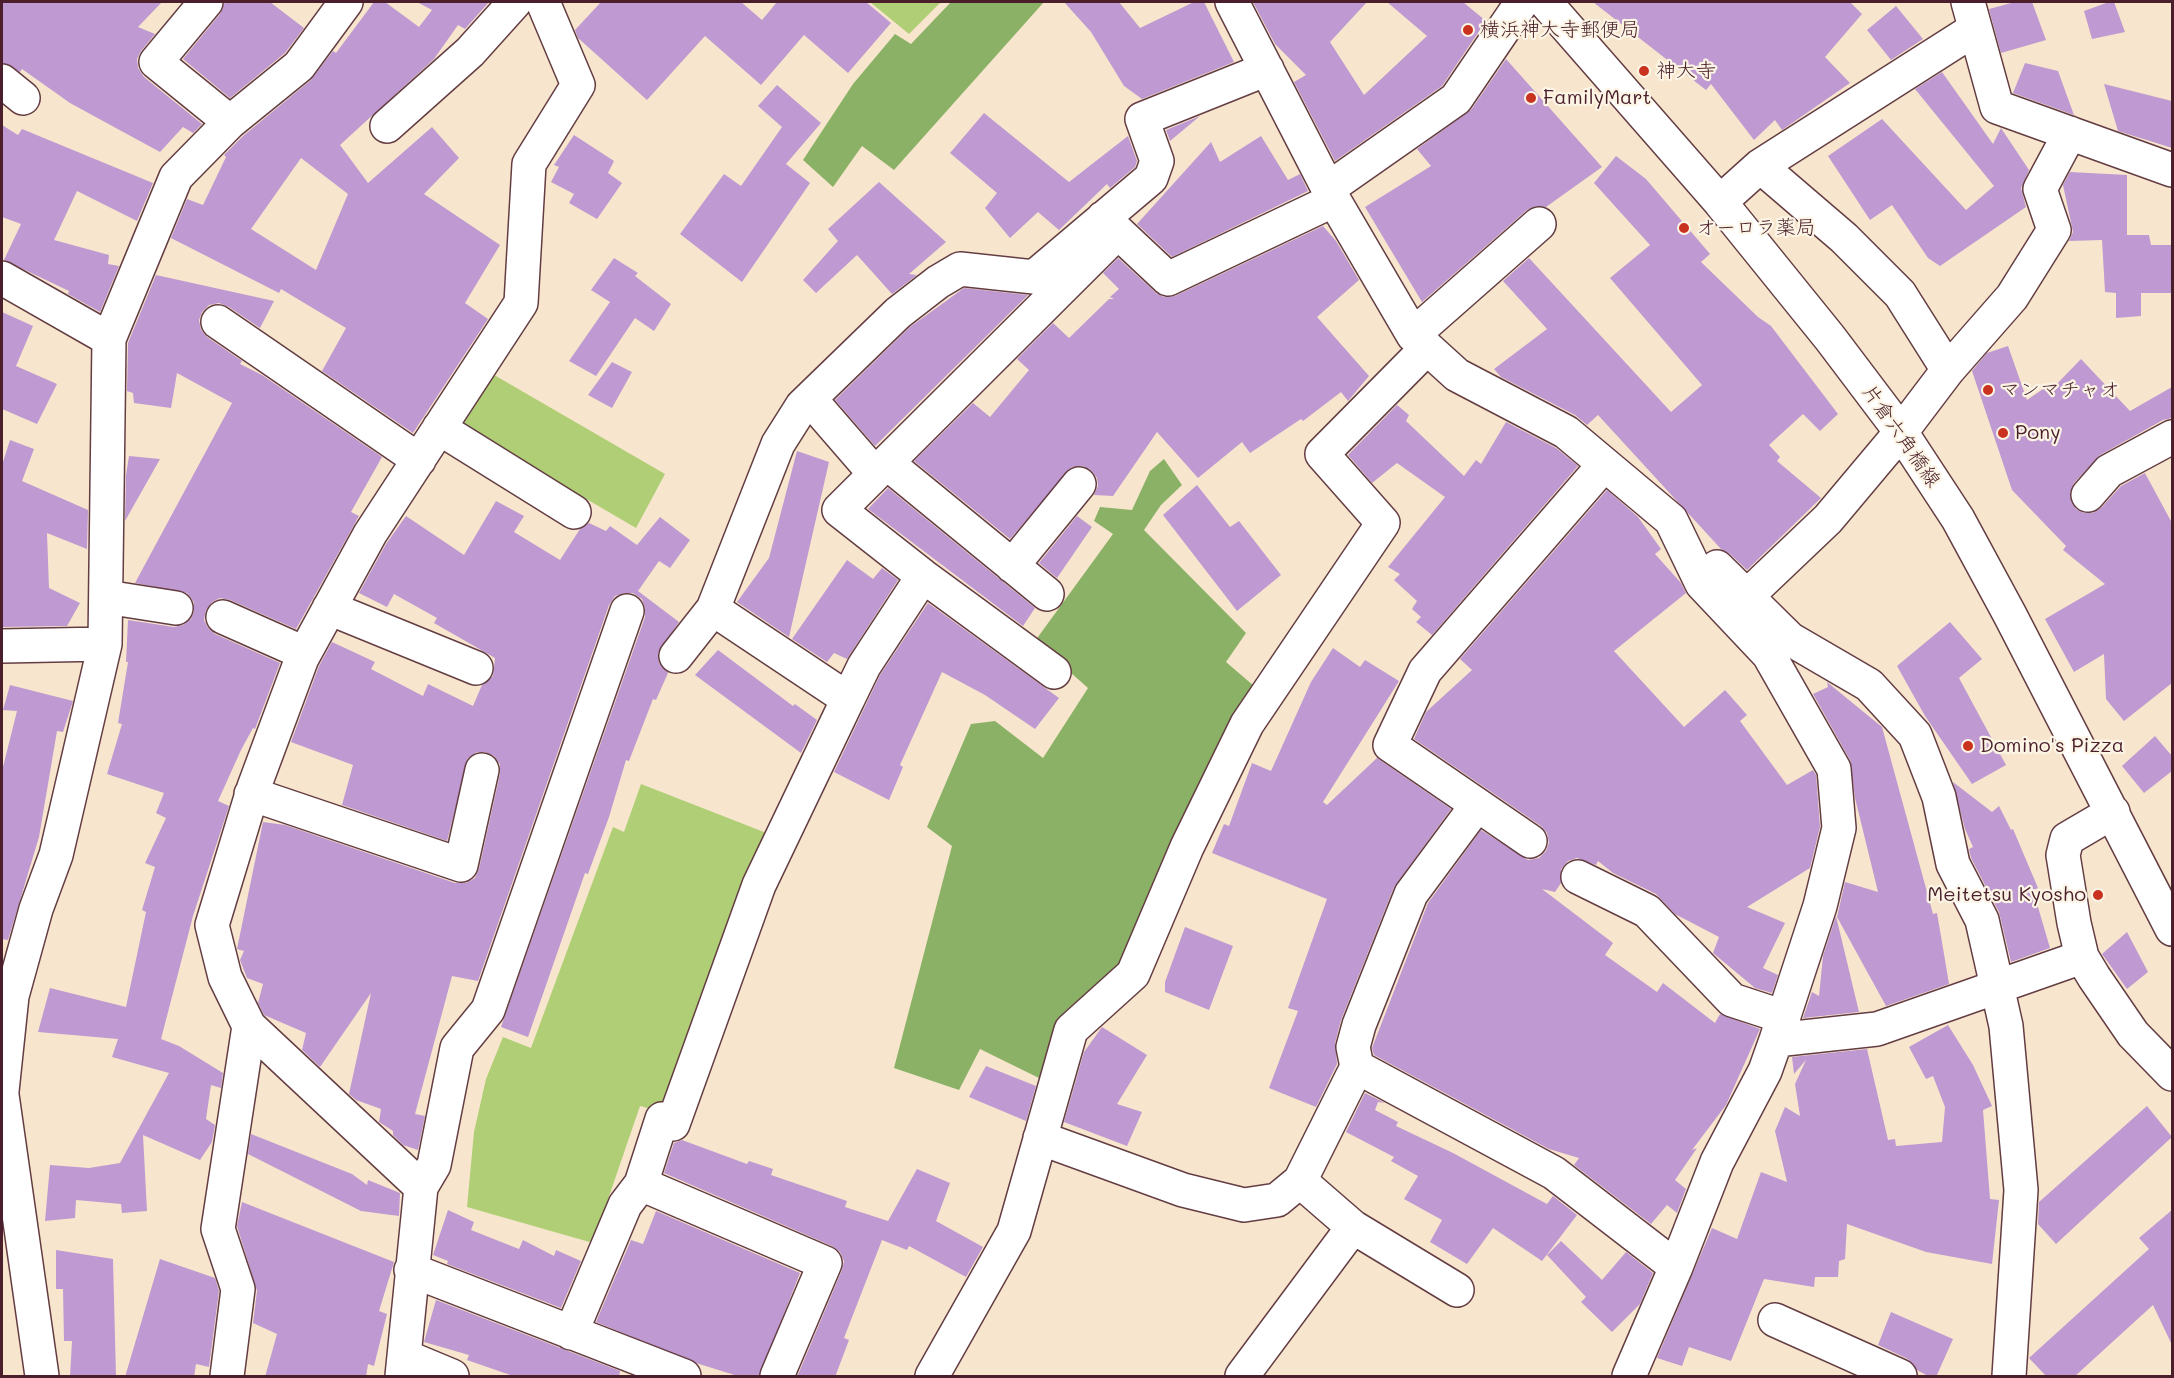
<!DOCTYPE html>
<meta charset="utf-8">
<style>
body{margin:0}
#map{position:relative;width:2174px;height:1378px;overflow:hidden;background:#f7e6cd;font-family:Mali,sans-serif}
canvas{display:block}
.frame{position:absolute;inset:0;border:3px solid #4a1f2b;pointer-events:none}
</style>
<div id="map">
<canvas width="2174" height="1378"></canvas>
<div class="frame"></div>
</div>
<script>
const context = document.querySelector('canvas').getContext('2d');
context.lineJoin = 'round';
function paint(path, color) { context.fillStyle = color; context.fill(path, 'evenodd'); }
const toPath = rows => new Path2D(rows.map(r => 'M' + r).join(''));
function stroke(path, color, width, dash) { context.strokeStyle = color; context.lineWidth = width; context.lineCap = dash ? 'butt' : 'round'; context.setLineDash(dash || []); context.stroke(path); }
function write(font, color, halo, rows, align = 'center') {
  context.font = font + ' Mali,"Klee One",sans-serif'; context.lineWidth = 4.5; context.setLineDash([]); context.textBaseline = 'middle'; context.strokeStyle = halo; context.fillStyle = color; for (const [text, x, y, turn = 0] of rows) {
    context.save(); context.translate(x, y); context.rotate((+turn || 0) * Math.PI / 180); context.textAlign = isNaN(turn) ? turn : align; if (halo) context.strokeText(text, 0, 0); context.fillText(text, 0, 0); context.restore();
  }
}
paint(toPath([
 [870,2,941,2,909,34],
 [489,372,665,474,636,528,460,425],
 [641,784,769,834,666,1113,640,1106,593,1243,467,1207,474,1132,486,1079,503,1037,531,1048,613,827,624,832]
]), '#afce75');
paint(toPath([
 [951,2,1044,2,894,170,862,146,833,187,803,160,853,84,895,34,911,44],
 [1164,459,1182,485,1161,505,1144,530,1246,633,1226,662,1261,692,1126,971,1041,1079,980,1049,959,1090,894,1068,952,846,927,827,971,724,995,721,1043,758,1088,688,1035,641,1113,534,1094,521,1100,507,1132,510,1150,471]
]), '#8bb166');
paint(toPath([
 [2,2,162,2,138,27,155,34,141,51,137,59,138,68,144,77,202,124,193,133,183,127,160,152,70,103,22,69,20,72,2,63],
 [225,2,270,2,304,28,285,53,230,98,183,59,220,14],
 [374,2,385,2,419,27,432,10,417,2,489,2,465,29,458,25,434,59,340,145,368,183,432,127,459,158,424,194,500,245,465,303,488,319,413,433,322,371,346,328,281,289,279,293,171,238,187,199,203,205,226,157,224,155,243,136,311,80,333,51,336,53],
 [301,158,348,194,316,270,251,229],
 [601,2,741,2,762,20,777,2,866,2,891,23,848,73,804,35,761,85,705,36,647,100,578,38,575,30],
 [1064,2,1119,2,1140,28,1194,2,1204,2,1234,62,1142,99,1124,86,1091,32],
 [1253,2,1367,2,1330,42,1364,95,1427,36,1387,2,1463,2,1486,21,1442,86,1335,161,1294,82,1306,75,1275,44],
 [1593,2,1850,2,1862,14,1825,57,1850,83,1782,130,1775,120,1754,140,1711,84,1706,90],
 [2015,2,2032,2,2046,40,2001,53,1989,9],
 [2109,2,2114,2,2125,32,2092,39,2084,11],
 [1896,6,1923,39,1891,60,1867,30],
 [1506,59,1602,167,1546,207,1536,206,1527,210,1422,302,1365,207,1431,166,1417,149,1471,110],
 [2025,63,2058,71,2074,115,2013,93],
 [1942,72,1993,144,2001,128,2029,170,2021,188,2026,207,1940,266,1928,258,1892,205,1870,220,1828,156,1882,119,1966,210,1994,186,1915,89],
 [2104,84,2172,101,2172,148,2118,131],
 [777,85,821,123,786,164,810,183,742,282,680,234,724,174,741,186,782,127,758,106],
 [984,113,1069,182,1128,136,1137,161,1135,167,1110,188,1107,184,1059,230,1038,212,1010,238,985,208,997,193,950,153],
 [1200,116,1170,141,1166,130],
 [2,125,18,135,22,129,153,183,137,221,77,191,54,240,109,255,108,264,119,266,100,312,68,294,69,291,4,260,21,224,2,217],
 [574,135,614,161,608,173,622,183,597,219,569,203,574,194,551,182,559,167,554,165],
 [1261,136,1288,180,1300,174,1308,191,1172,257,1137,224,1211,142,1220,162],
 [1616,156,1646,179,1710,254,1701,262,1758,317,1771,326,1838,414,1820,431,1803,414,1769,445,1780,457,1777,461,1821,498,1747,570,1730,554,1721,549,1598,415,1587,425,1575,415,1501,377,1494,369,1547,329,1503,281,1529,258,1671,412,1702,385,1610,278,1650,245,1594,183],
 [2070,172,2127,175,2127,235,2149,235,2151,245,2172,245,2172,293,2141,293,2141,316,2116,318,2116,293,2105,292,2102,240,2069,241,2073,232,2063,185],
 [879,182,946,242,909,274,917,275,892,294,857,255,816,293,803,280,838,241,828,229],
 [1323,226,1336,241,1359,280,1317,317,1369,376,1348,401,1341,392,1303,421,1301,419,1250,453,1242,442,1198,478,1157,432,1113,496,1094,495,1098,486,1097,478,1091,470,1083,466,1072,467,1010,539,914,461,973,403,990,417,1029,370,1017,359,1053,323,1069,338,1109,299,1114,299,1110,297,1119,289,1103,273,1118,258,1156,293,1164,297,1175,296],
 [614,258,638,273,635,276,671,304,654,331,635,318,596,376,569,361,610,302,591,290],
 [156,275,274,301,260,328,229,307,219,303,209,305,202,312,199,320,201,330,207,337,242,361,240,364,262,375,382,457,351,512,359,516,296,629,230,600,220,598,212,602,206,610,204,620,208,628,215,634,280,663,255,729,253,728,241,750,218,801,229,806,193,916,161,1039,179,1046,223,1073,221,1088,211,1085,206,1119,215,1125,212,1142,200,1160,143,1135,147,1211,122,1213,121,1204,76,1200,75,1218,45,1221,50,1165,89,1168,120,1163,169,1073,112,1057,118,1039,38,1032,50,988,126,1007,146,912,142,910,155,867,145,863,166,818,156,813,164,793,107,774,122,724,118,723,128,662,126,662,128,620,174,627,183,625,191,619,194,611,194,602,187,593,135,583,232,403,177,373,171,408,134,403,133,393,127,391,128,343],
 [964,288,1028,295,875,446,835,400,910,327],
 [2,312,33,326,16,366,57,384,37,424,2,409],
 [2008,346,2027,400,2046,387,2049,392,2081,359,2130,411,2172,387,2172,418,2163,420,2100,455,2074,483,2070,492,2071,502,2076,509,2084,513,2093,513,2102,507,2121,486,2145,473,2172,523,2172,683,2124,721,2106,699,2104,654,2074,672,2045,619,2105,584,2063,550,2066,546,2012,490,1972,371,1987,353],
 [612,362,632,372,612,408,588,395],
 [1397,405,1409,415,1406,421,1464,476,1476,460,1481,464,1506,422,1556,448,1578,466,1432,635,1416,622,1421,617,1412,609,1417,601,1394,580,1400,574,1388,567,1445,497,1397,463,1372,483,1348,455],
 [10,440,34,449,22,481,88,510,87,549,47,533,49,588,80,603,67,626,2,627,2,465],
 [797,451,829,462,789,637,737,602,769,558],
 [129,456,160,459,125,521,126,475],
 [1197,485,1230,527,1239,521,1281,575,1237,611,1163,515],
 [888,488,1035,608,1023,626,868,509],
 [1607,490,1638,517,1661,549,1655,554,1681,583,1686,593,1614,651,1684,727,1725,690,1747,715,1740,721,1787,785,1813,770,1816,775,1820,827,1810,868,1747,907,1785,923,1763,968,1778,975,1772,993,1755,988,1713,953,1719,937,1675,914,1656,894,1613,873,1598,861,1596,865,1577,858,1568,861,1561,869,1561,883,1555,892,1542,889,1613,943,1605,955,1657,992,1663,983,1715,1023,1720,1014,1760,1029,1726,1105,1692,1150,1697,1148,1675,1180,1686,1189,1677,1213,1667,1205,1651,1224,1574,1165,1579,1158,1549,1149,1374,1055,1372,1048,1428,903,1481,830,1528,860,1539,858,1546,851,1549,843,1547,833,1541,826,1414,739,1426,712,1472,670,1460,659],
 [496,501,524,516,514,532,560,560,580,529,589,523,606,531,610,526,637,545,660,517,690,540,670,568,659,561,638,591,679,622,658,653,659,663,668,673,656,700,653,699,629,761,626,760,609,817,588,874,585,873,528,1037,501,1027,645,617,645,608,642,599,633,593,624,593,615,596,609,605,478,981,452,976,415,1114,425,1116,418,1150,403,1145,393,1135,393,1131,379,1122,381,1109,356,1100,349,1094,371,993,320,1067,302,1050,306,1033,264,1015,258,1003,263,984,247,978,240,960,244,951,237,949,263,822,285,825,455,883,466,883,475,878,479,869,500,774,500,764,494,756,485,752,477,752,468,758,447,841,342,805,353,765,291,742,319,666,332,642,375,662,371,669,423,696,428,684,473,706,482,685,493,676,495,658,434,623,437,618,394,594,387,607,359,593,386,544,406,516,464,555],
 [1077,516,1092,527,1057,578,1039,563],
 [847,560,873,579,882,568,898,580,847,659,834,653,827,662,792,639],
 [928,603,1059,698,1035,729,985,695,942,672,900,765,903,767,889,800,834,772,880,675],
 [1950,622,1982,659,1959,678,2006,765,1972,784,1925,716,1897,666],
 [1333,648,1360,667,1365,660,1399,681,1323,802,1327,805,1377,758,1451,809,1394,887,1341,1020,1335,1043,1337,1064,1316,1107,1269,1088,1298,1011,1288,1008,1327,899,1212,853,1224,824,1229,826,1252,763,1271,771,1311,682],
 [718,650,793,706,795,704,817,720,801,753,695,675],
 [1827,682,1882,727,1933,914,1937,913,1943,948,1949,984,1886,1006,1837,917,1845,882,1878,892,1855,798,1850,760,1813,694,1828,687],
 [10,685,73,701,63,732,57,731,39,837,8,940,2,939,2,771,17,711,3,710],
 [2155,736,2172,756,2172,771,2144,793,2122,766],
 [1953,782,1992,812,1999,806,2011,830,2013,829,2038,888,2033,890,2050,948,2011,962,1999,912,1971,858,1969,849,1973,847,1965,829],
 [1836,916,1859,1012,1803,1018,1812,992,1819,996,1823,956],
 [1185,927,1233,946,1209,1010,1165,992,1165,982],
 [2127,932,2148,972,2127,989,2102,954],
 [1948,1025,1973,1065,1992,1106,1983,1110,1990,1199,1999,1200,1992,1264,1926,1252,1847,1224,1845,1259,1839,1261,1838,1277,1815,1277,1814,1287,1764,1279,1731,1361,1689,1347,1682,1366,1657,1358,1712,1228,1737,1239,1761,1172,1787,1182,1775,1131,1785,1107,1800,1116,1795,1084,1806,1060,1794,1074,1792,1057,1867,1049,1888,1140,1895,1139,1896,1146,1942,1142,1945,1107,1933,1076,1926,1079,1909,1047],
 [1102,1027,1147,1055,1117,1104,1142,1112,1127,1146,1064,1122,1084,1052],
 [986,1066,1036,1086,1026,1121,969,1097],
 [1365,1093,1385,1103,1378,1102,1375,1110,1398,1122,1396,1126,1453,1153,1547,1204,1553,1196,1577,1215,1542,1261,1493,1228,1467,1264,1430,1242,1442,1220,1404,1199,1418,1176,1391,1161,1394,1157,1346,1132],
 [2147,1106,2172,1137,2056,1244,2038,1224,2039,1202],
 [251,1134,352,1174,367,1185,368,1180,400,1193,399,1216,361,1211,248,1154],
 [682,1140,747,1164,749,1161,773,1169,771,1175,847,1201,845,1207,888,1221,917,1169,950,1183,936,1221,983,1247,966,1277,909,1246,907,1250,882,1240,844,1338,849,1340,835,1377,797,1377,842,1270,844,1261,840,1252,832,1246,664,1173,674,1143],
 [242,1202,394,1262,379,1311,387,1314,374,1366,368,1364,366,1377,265,1377,277,1334,253,1323,257,1291,237,1226],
 [448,1210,474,1222,471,1230,519,1249,523,1240,554,1256,556,1250,581,1261,561,1308,447,1264,448,1261,433,1255],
 [2172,1210,2172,1345,2153,1305,2074,1377,2047,1377,2029,1358,2149,1249,2139,1238],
 [656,1211,800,1273,759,1377,741,1377,696,1363,596,1322,631,1240,643,1244],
 [1561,1241,1602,1280,1626,1252,1653,1273,1640,1304,1612,1332,1581,1302,1586,1297,1547,1255],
 [56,1250,113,1259,116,1377,70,1377,72,1341,64,1341,63,1289,56,1289],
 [160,1259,215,1278,219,1291,209,1367,196,1364,194,1377,125,1377],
 [436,1300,620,1371,619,1377,516,1377,467,1360,469,1355,424,1342],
 [1891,1312,1953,1339,1936,1377,1930,1377,1917,1370,1908,1359,1878,1345]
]), '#bf99d1');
const minor = toPath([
 [206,2,156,62,230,122],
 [1232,2,1334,200,1413,335,1457,375,1566,432,1671,520,1702,584,1769,655,1834,769,1839,828,1820,906,1776,1040,1765,1071,1717,1162,1676,1267,1629,1376],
 [1545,2,1720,202,1830,338,1901,432,1958,519,2010,615,2172,929],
 [1968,2,1997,107,2172,170],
 [2,81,23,98],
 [387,126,470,52,515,2],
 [1760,166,1844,238,1900,294,1948,370],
 [1329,188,1456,99,1522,2],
 [1720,202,1760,166,1975,29],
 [1103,218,1168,279,1334,200],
 [2,278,109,339],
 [218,322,419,460],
 [1413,335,1539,224],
 [810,399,875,474],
 [439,428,574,512],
 [887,463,1047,594],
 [2088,495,2109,471,2172,437],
 [1012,566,1079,484],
 [1717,567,1790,639,1869,685,1915,735,1939,797,1953,864,1982,920,2006,1026,2021,1190,2009,1376],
 [106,597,176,608],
 [1746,597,1828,519,1901,432,1948,370,2012,297,2054,230,2040,189,2070,133],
 [329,608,476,668],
 [713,609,848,699,864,666,923,576],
 [223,617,304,653],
 [2,646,105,644],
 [676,656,713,609,778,444,802,406,898,313,938,282,960,269,1034,277,1151,178,1157,161,1142,119,1267,69],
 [1054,672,923,576,839,510,1118,232],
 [251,794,461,865,482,770],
 [1477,805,1411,894,1359,1025,1353,1047,1357,1067,1554,1173,1676,1267],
 [2113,812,2067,839,2063,855,2074,923,2082,957,2094,977,2133,1034,2172,1074],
 [1530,841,1390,745,1425,671,1603,466],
 [1578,877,1647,911,1732,1000,1784,1017],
 [1776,1040,1877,1029,2082,957],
 [2,1091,12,996,36,909,56,855,105,644,109,339,176,177,230,122,299,66,346,2],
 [2,1095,42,1376],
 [1040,1138,1183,1190,1244,1205,1277,1200,1300,1181,1357,1067],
 [1300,1181,1353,1227,1457,1290],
 [641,1184,662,1119,673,1124,759,885,848,699],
 [421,1187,434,1165,457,1048,488,1010,627,611],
 [411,1270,684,1376],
 [1775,1320,1900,1376],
 [571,1333,625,1205,641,1184,825,1263,777,1376],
 [404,1356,452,1376],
 [227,1376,238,1289,218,1229,249,1026],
 [402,1376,421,1187,249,1026,225,977,212,925,254,787,302,658,370,534,521,303,529,164,578,85,543,2],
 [932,1376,1014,1231,1071,1030,1133,974,1187,847,1247,724,1383,523,1322,454,1427,348],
 [1242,1376,1353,1227]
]);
stroke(minor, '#643d43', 36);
stroke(minor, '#fff', 33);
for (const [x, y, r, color] of [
 [1468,30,6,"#c8321e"],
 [1644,71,6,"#c8321e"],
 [1531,98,6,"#c8321e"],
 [1684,228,6,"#c8321e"],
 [1988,390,6,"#c8321e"],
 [2003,433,6,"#c8321e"],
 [1968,746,6,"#c8321e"],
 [2098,895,6,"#c8321e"]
]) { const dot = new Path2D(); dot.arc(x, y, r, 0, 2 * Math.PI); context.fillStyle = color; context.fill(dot); stroke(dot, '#fcf5e5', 2); }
write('20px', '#4a1f2b', '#fcf5e5', [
 ["横浜神大寺郵便局",1480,30],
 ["神大寺",1656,71],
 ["FamilyMart",1543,98],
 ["オーロラ薬局",1696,228],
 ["マンマチャオ",2000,390],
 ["Pony",2015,433],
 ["Domino's Pizza",1980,746],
 ["Meitetsu Kyosho",2086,895,"right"]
], 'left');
write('20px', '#4a1f2b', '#fcf5e5', [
 ["片倉六角橋線",1901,436,55]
]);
</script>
